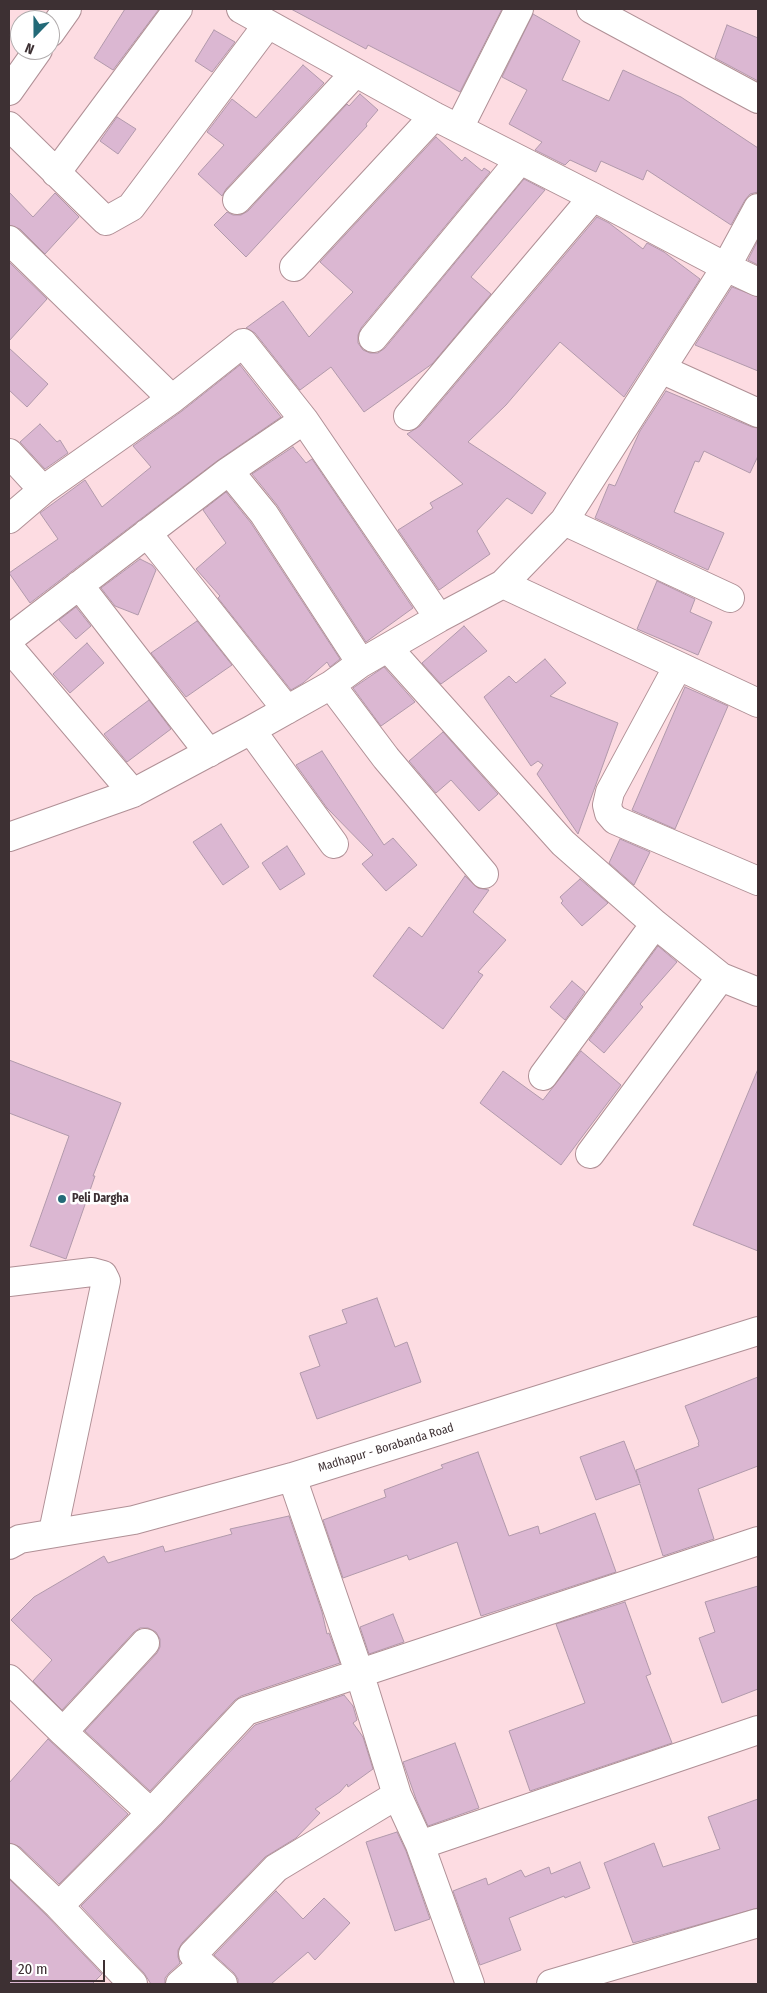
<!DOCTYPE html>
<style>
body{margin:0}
#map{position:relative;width:767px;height:1993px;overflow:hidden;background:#fddce2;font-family:"Fira Sans Condensed",sans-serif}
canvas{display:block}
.frame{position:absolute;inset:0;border:10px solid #3d3033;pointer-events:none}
.north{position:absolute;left:10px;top:10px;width:50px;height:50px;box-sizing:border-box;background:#fff;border:1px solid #b1acad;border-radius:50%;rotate:202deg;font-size:14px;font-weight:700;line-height:20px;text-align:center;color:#3d3033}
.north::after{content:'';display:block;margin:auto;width:18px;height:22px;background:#236a78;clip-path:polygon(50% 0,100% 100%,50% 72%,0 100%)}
.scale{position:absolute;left:10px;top:1960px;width:95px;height:22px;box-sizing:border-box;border:2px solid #3d3033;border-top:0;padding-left:6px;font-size:15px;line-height:18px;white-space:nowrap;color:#3d3033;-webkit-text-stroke:4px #fff;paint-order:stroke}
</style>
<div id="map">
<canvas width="767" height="1993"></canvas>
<div class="frame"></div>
<div class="north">N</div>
<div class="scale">20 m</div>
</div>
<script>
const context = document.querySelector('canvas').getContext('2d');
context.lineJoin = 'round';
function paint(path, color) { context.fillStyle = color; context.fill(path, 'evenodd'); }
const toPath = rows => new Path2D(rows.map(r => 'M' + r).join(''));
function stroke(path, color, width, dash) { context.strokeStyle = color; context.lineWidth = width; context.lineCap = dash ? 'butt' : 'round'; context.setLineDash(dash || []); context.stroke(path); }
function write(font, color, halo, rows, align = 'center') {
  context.font = font + ' "Fira Sans Condensed",sans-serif'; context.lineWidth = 5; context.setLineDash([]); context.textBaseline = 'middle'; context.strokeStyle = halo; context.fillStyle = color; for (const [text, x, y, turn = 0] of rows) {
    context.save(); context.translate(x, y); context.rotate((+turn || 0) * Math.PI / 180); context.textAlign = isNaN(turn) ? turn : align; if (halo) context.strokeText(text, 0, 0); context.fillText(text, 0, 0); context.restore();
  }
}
const building = toPath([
 [125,9,159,9,113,70,94,58,125,9],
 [291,9,502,9,460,92,368,45,366,49,291,9],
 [533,14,580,41,562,80,609,101,623,70,681,97,758,148,758,192,750,194,745,200,731,225,647,170,643,180,601,161,596,172,570,160,565,165,535,150,542,142,509,124,527,90,502,77,533,14],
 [727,25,758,38,758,81,715,58,727,25],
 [214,30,235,42,212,72,195,61,214,30],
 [303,65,324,83,226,189,222,196,198,174,224,145,207,132,232,99,256,118,303,65],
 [360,94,378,110,366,124,367,126,246,257,214,225,227,212,233,215,241,215,248,211,347,104,349,106,360,94],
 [117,117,136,129,118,154,100,141,117,117],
 [436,137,462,161,465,157,482,171,484,168,490,172,361,328,358,335,358,343,363,350,370,353,378,353,385,348,524,179,545,190,471,277,491,294,432,364,364,412,331,367,300,390,255,333,246,328,283,301,309,337,353,292,320,262,436,137],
 [9,192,33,217,55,193,79,217,45,254,20,229,9,225,9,192],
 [597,217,609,223,643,249,647,243,664,252,700,279,624,397,560,342,506,405,468,442,546,493,532,514,507,498,477,531,490,554,439,590,398,530,433,508,430,503,463,484,407,434,420,426,597,217],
 [758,240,758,265,748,260,758,240],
 [9,262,47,299,9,341,9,262],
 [732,287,758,297,758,371,695,345,732,287],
 [9,348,48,384,27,407,9,390,9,348],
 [240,365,281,417,217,461,30,603,9,573,58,539,40,513,85,480,102,507,151,467,133,446,182,411,240,365],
 [666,391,752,427,758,428,758,456,750,473,704,451,699,462,695,461,674,512,724,533,708,570,595,518,609,484,615,486,640,431,666,391],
 [40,424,57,442,60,440,68,453,45,469,20,442,40,424],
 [293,447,306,463,312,459,413,608,366,642,277,505,252,474,293,447],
 [226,492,251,523,340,659,330,667,327,662,303,683,291,690,218,598,220,596,196,569,226,543,203,510,226,492],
 [140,559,152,565,156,570,138,615,115,606,101,588,140,559],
 [657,581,695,599,690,612,712,622,698,655,637,629,657,581],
 [76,607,91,626,76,639,59,620,76,607],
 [197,621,232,665,186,697,151,653,197,621],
 [464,626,487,651,441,684,422,663,464,626],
 [87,643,104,663,70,693,53,674,87,643],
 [545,659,566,683,550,696,618,723,578,834,537,774,543,765,538,761,531,766,484,697,509,676,516,683,545,659],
 [384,667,415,702,381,726,353,688,384,667],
 [685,687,728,706,675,829,632,810,685,687],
 [149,700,171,729,127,762,104,734,149,700],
 [443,732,498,794,479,811,451,780,436,793,409,761,443,732],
 [322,751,384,845,393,838,417,865,386,891,362,864,373,855,327,808,296,765,322,751],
 [221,824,249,867,223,885,193,842,221,824],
 [620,839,650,852,634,885,609,863,620,839],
 [287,846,305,874,280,890,262,863,287,846],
 [465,876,478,888,489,890,473,912,506,940,478,972,483,975,443,1029,373,976,409,927,422,937,465,876],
 [580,879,608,903,582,926,561,903,563,901,560,897,580,879],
 [658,946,677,962,640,1004,643,1007,604,1053,589,1040,658,946],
 [572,981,585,992,565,1020,550,1007,572,981],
 [581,1051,621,1085,561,1165,480,1103,503,1071,543,1100,581,1051],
 [9,1060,121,1103,93,1176,95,1176,66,1259,30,1246,69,1136,9,1113,9,1060],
 [758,1069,758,1251,693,1225,758,1069],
 [377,1298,395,1347,407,1342,421,1382,317,1419,300,1373,320,1366,309,1336,347,1323,342,1310,377,1298],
 [758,1377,758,1466,698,1489,714,1539,663,1556,640,1484,596,1500,580,1457,624,1441,640,1483,636,1470,699,1446,698,1443,699,1442,685,1406,758,1377],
 [478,1452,509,1536,538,1526,540,1534,595,1513,616,1572,481,1616,457,1542,409,1560,407,1555,343,1578,323,1520,386,1497,384,1490,443,1468,441,1465,478,1452],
 [289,1516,322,1612,327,1634,329,1633,340,1663,241,1696,235,1700,150,1791,85,1731,157,1653,160,1647,160,1639,156,1632,148,1628,140,1628,134,1632,62,1710,33,1681,52,1660,11,1620,34,1597,104,1556,108,1563,163,1546,165,1552,232,1534,230,1529,289,1516],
 [758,1586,758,1689,722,1703,699,1638,715,1632,705,1602,758,1586],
 [625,1602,651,1674,646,1676,672,1743,530,1791,509,1731,585,1703,556,1624,625,1602],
 [393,1614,404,1642,369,1654,360,1627,393,1614],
 [344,1695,353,1706,357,1720,353,1723,363,1737,373,1769,348,1787,347,1784,340,1792,315,1809,320,1813,296,1838,265,1857,182,1943,178,1950,178,1957,180,1963,169,1973,165,1978,165,1984,151,1984,144,1973,81,1906,162,1824,255,1725,344,1695],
 [48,1739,128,1814,59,1884,20,1847,9,1843,9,1783,48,1739],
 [455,1743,479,1808,428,1826,416,1799,403,1762,455,1743],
 [758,1799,758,1908,633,1943,604,1863,654,1843,663,1867,720,1849,708,1817,758,1799],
 [397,1832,406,1851,430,1919,395,1931,366,1842,397,1832],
 [580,1862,590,1888,565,1898,564,1896,509,1918,521,1950,480,1965,453,1891,486,1878,488,1885,521,1870,525,1877,549,1867,551,1874,580,1862],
 [9,1879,48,1917,102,1974,92,1984,9,1984,9,1879],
 [276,1891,303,1919,324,1898,350,1923,315,1960,308,1952,271,1984,238,1984,238,1979,234,1973,214,1955,276,1891]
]);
paint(building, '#dbb7d2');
stroke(building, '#b199ab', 1);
const minor = toPath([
 [241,9,434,116,593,197,726,267,758,282],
 [591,9,758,99],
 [50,33,67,9],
 [9,91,38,50],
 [9,126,106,221,131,207,268,24],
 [459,128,519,9],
 [56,173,178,9],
 [237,200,355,73],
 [9,240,172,399],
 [294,267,434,116],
 [373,338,520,160],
 [661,369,758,413],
 [408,416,593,197],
 [9,453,43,490],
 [229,471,264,514,361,663],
 [9,519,43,490,172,399,243,343,304,420,439,618],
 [564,521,730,598],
 [147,533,287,710],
 [503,584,758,703],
 [79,585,209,753],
 [9,639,226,473,304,420],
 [9,647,133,793],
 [388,648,563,843,655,924,721,977,758,992],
 [678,666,610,792,607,805,609,813,615,820,758,881],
 [331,685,386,758,484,874],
 [251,730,334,844],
 [9,837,133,793,251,730,331,685,361,663,439,618,503,584,564,521,726,267,758,208],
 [543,1076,655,924],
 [590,1154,721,977],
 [9,1282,92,1272,103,1275,106,1281,53,1532],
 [292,1477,359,1672,397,1795,420,1845,470,1984],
 [9,1545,20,1539,134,1520,292,1477,758,1331],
 [9,1679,63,1732,151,1813],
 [63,1732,145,1643],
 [420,1845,758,1730],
 [9,1858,59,1906],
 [133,1984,59,1906,151,1813,246,1711,758,1541],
 [180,1984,202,1965],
 [223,1984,202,1965,193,1954,276,1868,397,1795],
 [551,1984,758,1923]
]);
stroke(minor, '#b09096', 30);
stroke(minor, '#fff', 28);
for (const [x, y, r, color] of [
 [62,1199,5,"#236a78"]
]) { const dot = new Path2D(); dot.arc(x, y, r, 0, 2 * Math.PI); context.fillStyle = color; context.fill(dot); stroke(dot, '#fff', 2); }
write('bold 12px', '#3d3033', '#fff', [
 ["Peli Dargha",72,1199]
], 'left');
write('12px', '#3d3033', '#fff', [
 ["Madhapur - Borabanda Road",386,1448,-17]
]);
</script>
